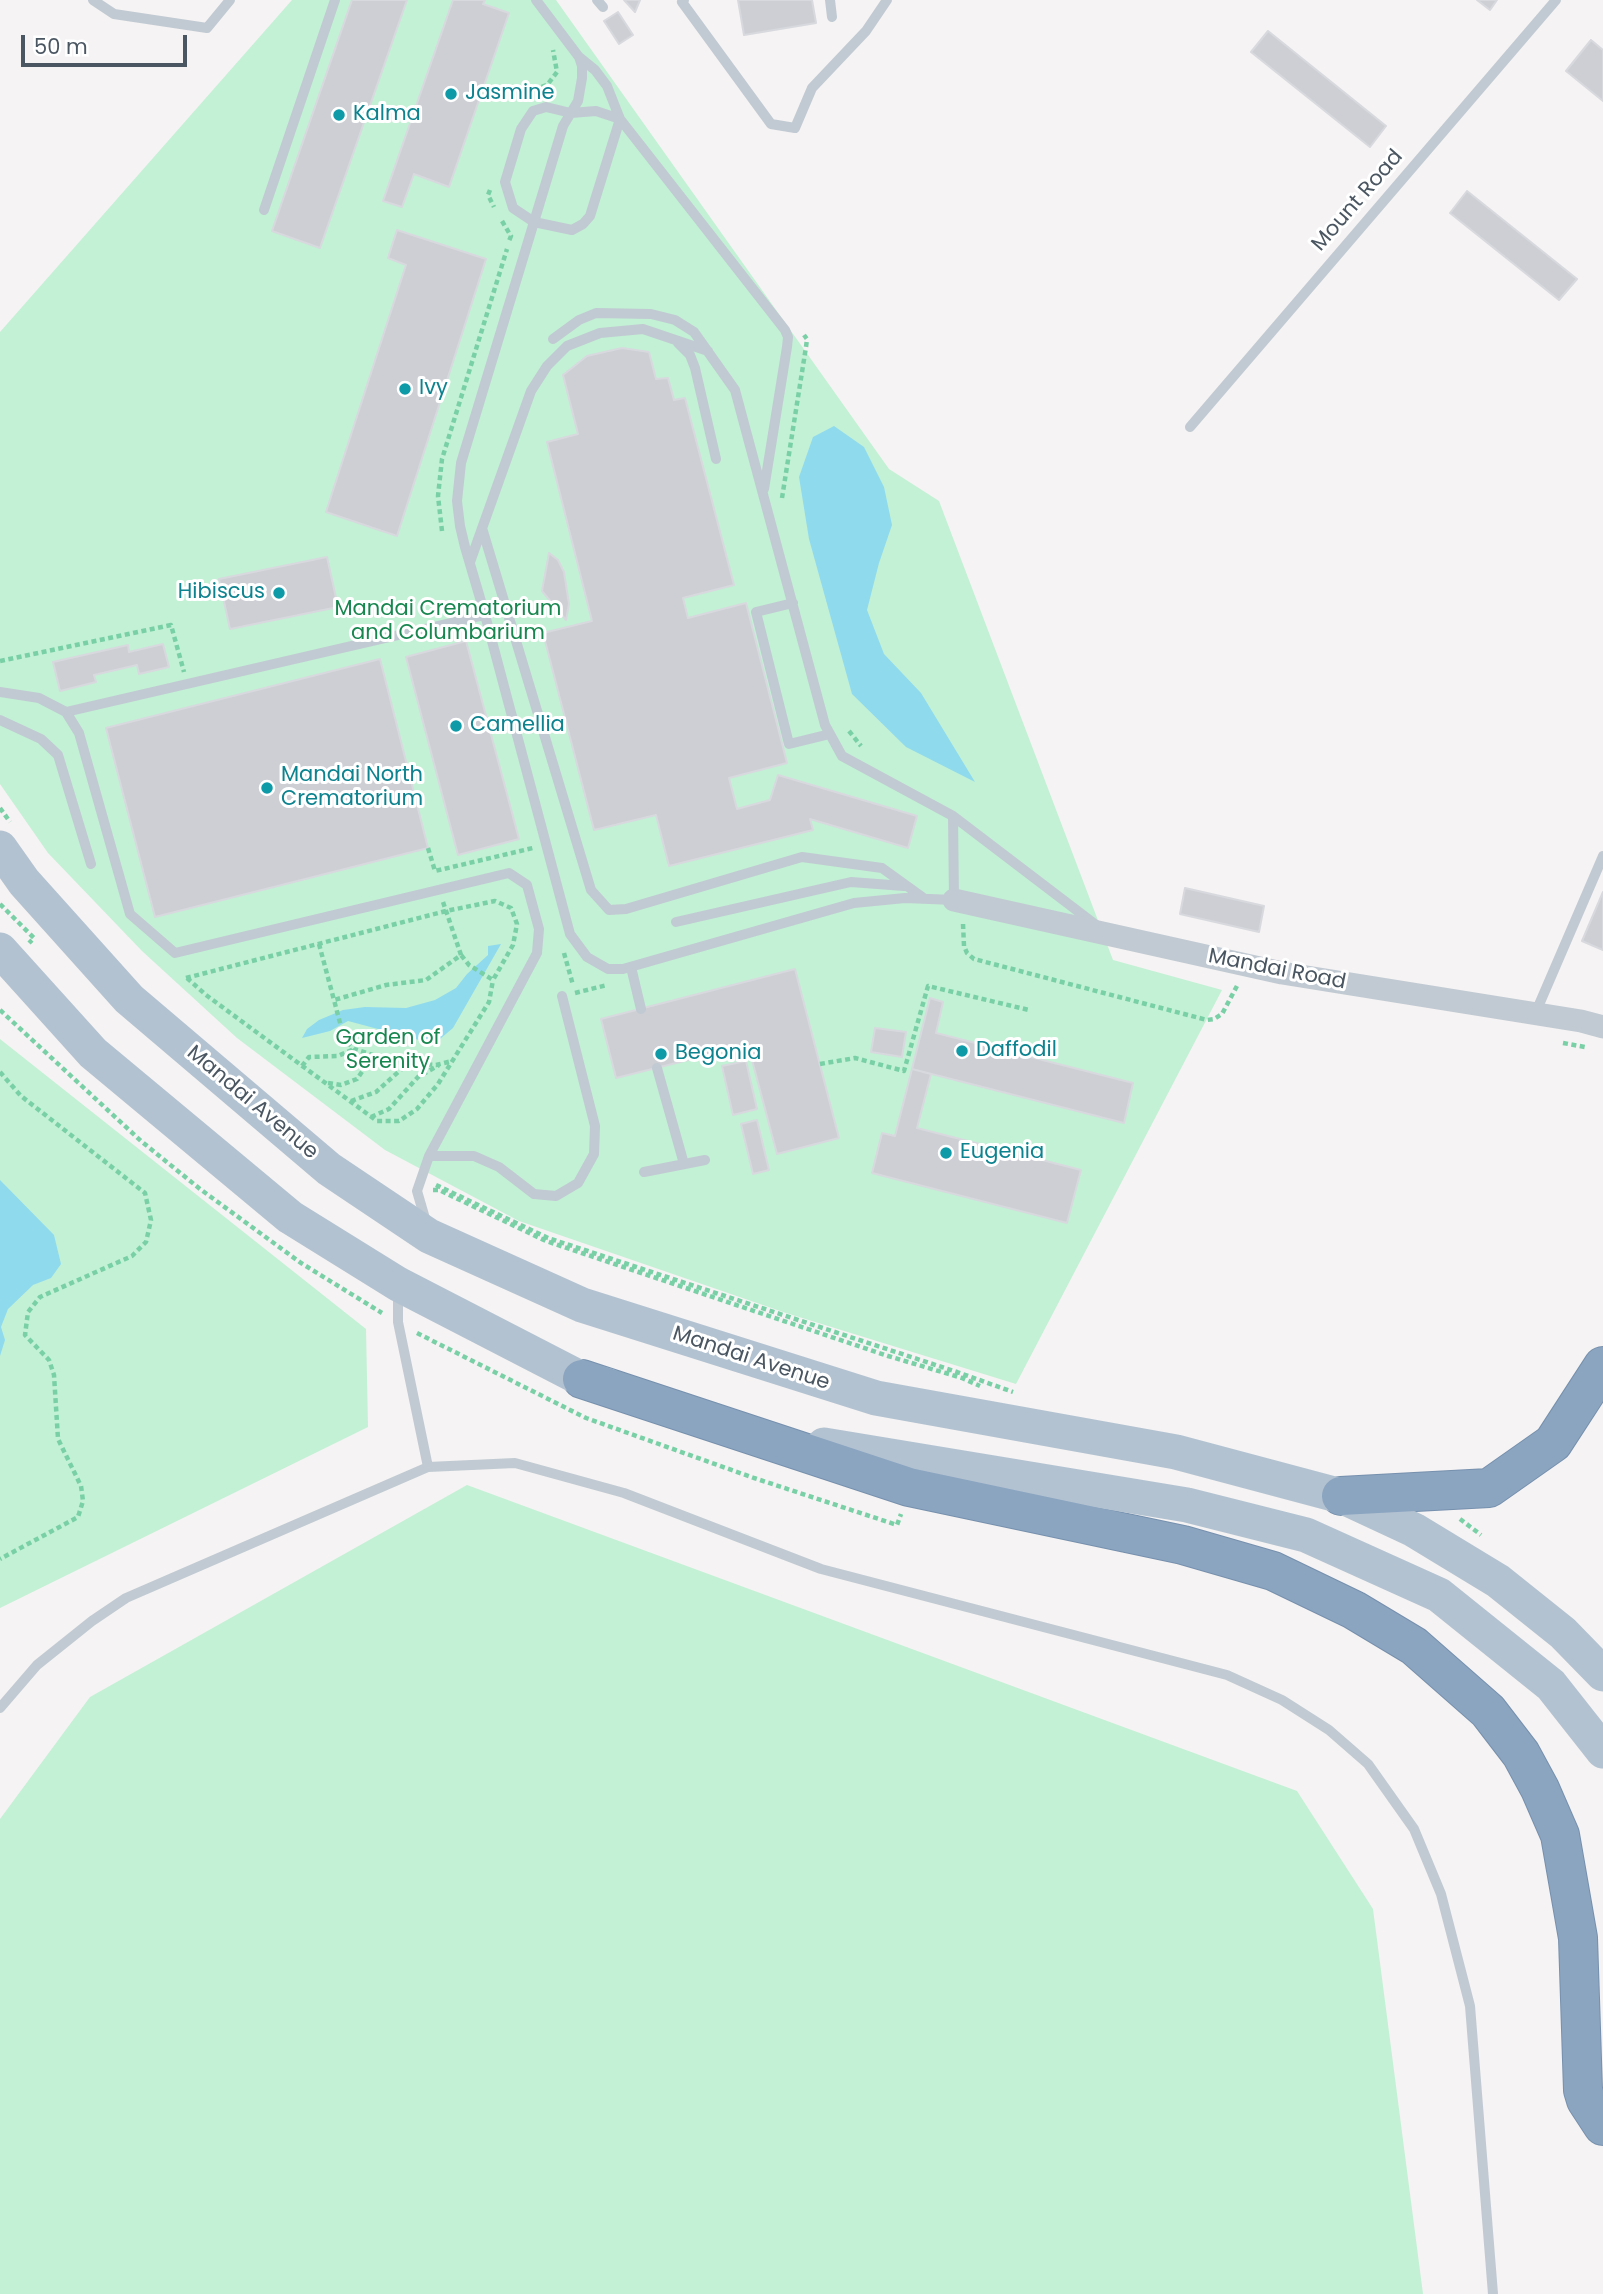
<!DOCTYPE html>
<style>
body{margin:0}
#map{position:relative;width:1603px;height:2294px;overflow:hidden;background:#f5f3f3;font-family:Poppins,sans-serif}
canvas{display:block}
.scale{position:absolute;left:21px;top:35px;width:166px;height:32px;box-sizing:border-box;border:4px solid #4a5661;border-top:0;padding-left:9px;font-size:21px;line-height:24px;white-space:nowrap;color:#4a5661;-webkit-text-stroke:5px #fff;paint-order:stroke}
</style>
<div id="map">
<canvas width="1603" height="2294"></canvas>
<div class="scale">50 m</div>
</div>
<script>
const context = document.querySelector('canvas').getContext('2d');
context.lineJoin = 'round';
function paint(path, color) { context.fillStyle = color; context.fill(path, 'evenodd'); }
const toPath = rows => new Path2D(rows.map(r => 'M' + r).join(''));
function stroke(path, color, width, dash) { context.strokeStyle = color; context.lineWidth = width; context.lineCap = dash ? 'butt' : 'round'; context.setLineDash(dash || []); context.stroke(path); }
function write(font, color, halo, rows, align = 'center') {
  context.font = font + ' Poppins,sans-serif'; context.lineWidth = 6; context.setLineDash([]); context.textBaseline = 'middle'; context.strokeStyle = halo; context.fillStyle = color; for (const [text, x, y, turn = 0] of rows) {
    context.save(); context.translate(x, y); context.rotate((+turn || 0) * Math.PI / 180); context.textAlign = isNaN(turn) ? turn : align; if (halo) context.strokeText(text, 0, 0); context.fillText(text, 0, 0); context.restore();
  }
}
paint(toPath([
 [292,0,556,0,889,469,939,501,1113,960,1222,990,1016,1384,786,1313,519,1221,385,1150,237,1038,142,951,48,853,0,784,0,332],
 [0,1039,366,1329,368,1427,0,1608],
 [467,1485,1297,1791,1373,1909,1423,2294,0,2294,0,1819,90,1697]
]), '#c3f1d5');
paint(toPath([
 [834,426,864,447,884,487,892,525,879,563,867,610,884,654,921,693,975,782,906,747,852,694,809,539,799,477,813,437],
 [501,944,453,1028,434,1044,348,1021,330,1031,302,1038,307,1029,319,1020,343,1010,365,1007,406,1008,435,1000,456,988,467,974,488,955,488,946],
 [0,1180,54,1235,61,1264,51,1278,33,1285,8,1309,1,1327,5,1340,0,1356]
]), '#90daee');
const building = toPath([
 [352,0,407,0,320,248,272,231,352,0],
 [453,0,485,0,483,4,509,13,449,187,414,174,402,207,383,201,453,0],
 [624,0,640,0,635,12,624,0],
 [738,0,812,0,816,23,744,35,738,0],
 [1477,0,1497,0,1490,10,1477,0],
 [618,12,633,35,619,44,604,21,618,12],
 [1268,31,1386,126,1370,147,1251,52,1268,31],
 [1591,40,1603,50,1603,101,1566,71,1591,40],
 [1467,191,1577,279,1559,300,1450,213,1467,191],
 [397,230,486,259,397,536,326,512,406,265,388,258,397,230],
 [622,348,649,352,656,379,668,378,674,400,685,398,734,585,683,598,688,618,746,603,787,763,729,778,737,809,770,800,778,775,917,816,908,848,810,819,813,830,669,866,656,815,594,830,543,633,592,621,547,442,578,434,563,375,587,356,622,348],
 [549,553,558,560,564,572,569,604,566,620,542,591,549,553],
 [327,557,338,607,230,629,219,579,327,557],
 [466,641,519,839,458,855,406,657,466,641],
 [163,644,169,667,139,674,137,665,94,675,96,682,60,691,53,662,128,645,129,652,163,644],
 [380,659,428,848,155,917,106,728,380,659],
 [1185,888,1264,906,1259,932,1180,914,1185,888],
 [1603,892,1603,950,1582,941,1603,892],
 [795,969,839,1138,777,1154,748,1045,616,1078,601,1019,795,969],
 [930,998,943,1002,936,1033,1133,1083,1124,1123,912,1069,930,998],
 [875,1028,906,1032,902,1057,871,1052,875,1028],
 [746,1061,757,1109,733,1115,722,1066,746,1061],
 [912,1069,931,1074,917,1128,1081,1170,1067,1223,872,1173,882,1133,895,1136,912,1069],
 [757,1120,769,1170,753,1174,741,1124,757,1120]
]);
paint(building, '#cdcfd5');
stroke(building, '#d7d9de', 2);
const highway = toPath([
 [582,1379,909,1487,1183,1545,1273,1571,1354,1610,1414,1646,1488,1711,1521,1754,1540,1789,1560,1835,1578,1938,1583,2090,1586,2100,1603,2126],
 [1341,1496,1489,1488,1553,1443,1603,1366]
]);
stroke(highway, '#7690ad', 40);
stroke(toPath([
 [527,95,533,90,547,85,557,72,553,50],
 [490,190,488,195,494,207],
 [502,221,511,236,509,241],
 [782,498,806,347,807,339,804,335],
 [442,531,438,496,442,459,507,249],
 [0,661,171,625,184,672],
 [849,731,861,746],
 [0,808,10,822],
 [428,848,435,871,533,848],
 [443,902,461,955,426,980,386,985,334,1000,344,1038,354,1049,395,1062,436,1065,452,1061],
 [0,904,34,938,29,943],
 [963,924,964,946,967,953,974,959,1207,1020,1214,1019,1222,1014,1238,984],
 [564,953,573,985],
 [186,978,446,911,495,901,511,908,517,924,513,945,493,980,469,965,461,955],
 [187,978,206,995,377,1121,399,1121,417,1109,438,1084,489,1002,493,980],
 [575,993,607,985],
 [0,1010,141,1141,200,1189,301,1263,382,1313],
 [1563,1043,1585,1047],
 [820,1064,855,1058,904,1071,928,986,1029,1010],
 [302,1066,309,1057,338,1056,354,1049],
 [0,1072,21,1096,145,1193,151,1220,146,1242,132,1256,40,1297,28,1312,25,1335,49,1360,54,1375,58,1439,81,1486,83,1501,78,1517,0,1559],
 [328,1083,341,1085,357,1079,366,1066,379,1058],
 [351,1101,376,1092,406,1065,410,1064],
 [371,1117,389,1109,418,1077,439,1065],
 [436,1185,548,1238,957,1372,1013,1392],
 [433,1190,439,1190,546,1241,888,1356,962,1378,980,1386],
 [417,1333,586,1418,754,1478,897,1525,901,1514],
 [1460,1519,1481,1535]
]), '#7ad0a6', 4.5, [5, 3.5]);
stroke(toPath([
 [93,0,114,14,207,28,230,0],
 [536,0,579,57,595,70,607,86,620,119,785,330,788,337,787,347,764,489],
 [597,0,603,7],
 [684,0,682,2,771,124,795,128,812,88,866,31,887,0],
 [830,0,832,17],
 [579,57,582,66,582,78,578,101,563,126,534,222,461,463,457,501,460,526,465,547,485,615,570,934,587,957,608,969,623,969,854,903,905,898,954,900,953,816],
 [546,107,571,113,596,111,620,119,590,216,583,224,572,230,534,222,513,208,505,182,521,129,533,111,546,107],
 [264,210,335,0],
 [553,339,579,320,596,313,651,314,675,320,694,332,735,390,825,725,842,756,953,816,1096,925],
 [678,343,690,355,695,368,716,459],
 [1190,427,1556,0],
 [482,528,591,890,609,910,626,909,802,857,882,868,925,899],
 [470,562,531,391,547,366,567,346,600,333,643,329,708,351],
 [793,603,756,612,789,744,830,734],
 [0,692,39,698,66,712,79,733,130,914,175,953,509,873,527,885,539,929,537,953,429,1156,417,1191,426,1222],
 [66,712,485,615],
 [0,720,41,739,58,755,91,864],
 [676,922,851,882,904,886],
 [631,967,641,1009],
 [1535,1014,1603,856],
 [657,1068,684,1164],
 [429,1156,474,1156,499,1167,534,1194,556,1196,578,1183,594,1154,595,1126,562,996],
 [644,1172,705,1160],
 [398,1290,398,1322,428,1467],
 [0,1708,37,1665,92,1621,126,1598,428,1467,515,1463,624,1493,821,1569,1227,1675,1282,1700,1329,1730,1368,1764,1414,1829,1441,1894,1470,2006,1493,2294]
]), '#c1cad2', 10);
stroke(toPath([
 [954,900,1282,973,1581,1021,1603,1027]
]), '#c1cad2', 23);
stroke(toPath([
 [0,848,24,882,129,999,329,1169,429,1236,582,1305,876,1398,1176,1452,1341,1496,1414,1530,1498,1581,1563,1633,1603,1674],
 [0,950,93,1053,290,1217,398,1284,582,1379,608,1386],
 [824,1445,1187,1505,1306,1535,1439,1595,1551,1685,1603,1751]
]), '#b3c2d1', 35);
stroke(highway, '#8ba5c1', 38);
stroke(toPath([
 [319,944,334,1000]
]), '#7ad0a6', 4.5, [5, 3.5]);
for (const [x, y, r, color] of [
 [451,94,7,"#0f9aa8"],
 [339,115,7,"#0f9aa8"],
 [405,389,7,"#0f9aa8"],
 [279,593,7,"#0f9aa8"],
 [456,726,7,"#0f9aa8"],
 [267,788,7,"#0f9aa8"],
 [962,1051,7,"#0f9aa8"],
 [661,1054,7,"#0f9aa8"],
 [946,1153,7,"#0f9aa8"]
]) { const dot = new Path2D(); dot.arc(x, y, r, 0, 2 * Math.PI); context.fillStyle = color; context.fill(dot); stroke(dot, '#fff', 2.5); }
write('21px', '#0d838f', '#fff', [
 ["Jasmine",465,94],
 ["Kalma",353,115],
 ["Ivy",419,389],
 ["Hibiscus",265,593,"right"],
 ["Camellia",470,726],
 ["Mandai North",281,776],
 ["Crematorium",281,800],
 ["Daffodil",976,1051],
 ["Begonia",675,1054],
 ["Eugenia",960,1153]
], 'left');
write('21px', '#4a5661', '#fff', [
 ["Mount Road",1358,201,-49],
 ["Mandai Road",1277,970,11],
 ["Mandai Avenue",252,1103,40],
 ["Mandai Avenue",751,1359,18]
]);
write('21px', '#17864f', '#fff', [
 ["Mandai Crematorium",448,610],
 ["and Columbarium",448,634],
 ["Garden of",388,1039],
 ["Serenity",388,1063]
]);
</script>
